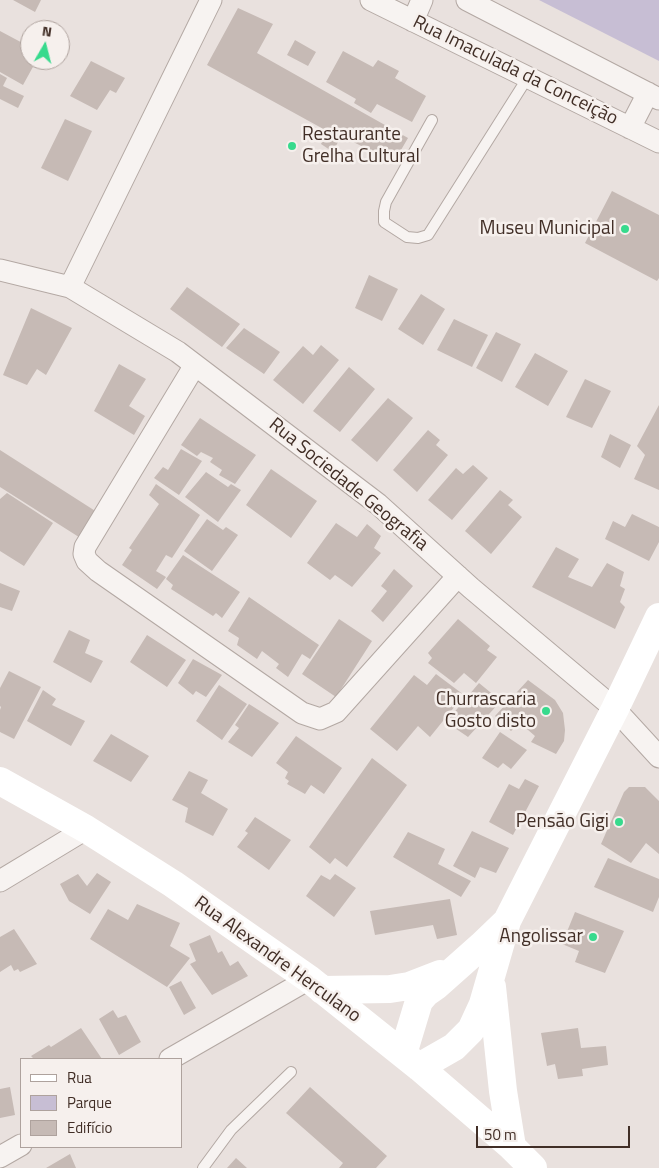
<!DOCTYPE html>
<meta charset="utf-8">
<style>
body{margin:0}
#map{position:relative;width:659px;height:1168px;overflow:hidden;background:#e9e1de;font-family:"Titillium Web",sans-serif}
canvas{display:block}
.legend{position:absolute;left:20px;top:1058px;width:162px;height:90px;box-sizing:border-box;background:#f6f0ed;border:1px solid #aea29d;margin:0;padding:6px 9px;list-style:none;font-size:15px;color:#412e26}
.legend li{display:flex;align-items:center;gap:10px;height:25px}
.legend b{width:25px;border:1px solid #aea29d}
.north{position:absolute;left:20px;top:20px;width:50px;height:50px;box-sizing:border-box;background:#f6f0ed;border:1px solid #aea29d;border-radius:50%;rotate:8deg;font-size:14px;font-weight:700;line-height:20px;text-align:center;color:#412e26}
.north::after{content:'';display:block;margin:auto;width:18px;height:22px;background:#37da8d;clip-path:polygon(50% 0,100% 100%,50% 72%,0 100%)}
.scale{position:absolute;left:476px;top:1126px;width:154px;height:22px;box-sizing:border-box;border:2px solid #412e26;border-top:0;padding-left:6px;font-size:15px;line-height:18px;white-space:nowrap;color:#412e26;-webkit-text-stroke:4px #f6f0ed;paint-order:stroke}
</style>
<div id="map">
<canvas width="659" height="1168"></canvas>
<ul class="legend">
<li><b style="height:6px;background:#fff"></b>Rua</li>
<li><b style="height:14px;background:#c7bed4"></b>Parque</li>
<li><b style="height:14px;background:#c6bab5"></b>Edifício</li>
</ul>
<div class="north">N</div>
<div class="scale">50 m</div>
</div>
<script>
const context = document.querySelector('canvas').getContext('2d');
context.lineJoin = 'round';
function paint(path, color) { context.fillStyle = color; context.fill(path, 'evenodd'); }
const toPath = rows => new Path2D(rows.map(r => 'M' + r).join(''));
function stroke(path, color, width, dash) { context.strokeStyle = color; context.lineWidth = width; context.lineCap = dash ? 'butt' : 'round'; context.setLineDash(dash || []); context.stroke(path); }
function write(font, color, halo, rows, align = 'center') {
  context.font = font + ' "Titillium Web",sans-serif'; context.lineWidth = 5; context.setLineDash([]); context.textBaseline = 'middle'; context.strokeStyle = halo; context.fillStyle = color; for (const [text, x, y, turn = 0] of rows) {
    context.save(); context.translate(x, y); context.rotate((+turn || 0) * Math.PI / 180); context.textAlign = isNaN(turn) ? turn : align; if (halo) context.strokeText(text, 0, 0); context.fillText(text, 0, 0); context.restore();
  }
}
paint(toPath([
 [539,0,659,0,659,61]
]), '#c7bed4');
paint(toPath([
 [13,0,41,0,35,12],
 [238,8,273,24,257,53,408,138,394,162,341,136,333,152,321,144,327,131,207,65],
 [0,31,30,47,30,60,34,60,32,63,34,65,23,85,0,72],
 [295,40,316,52,308,66,287,55],
 [343,51,373,67,378,60,399,71,395,78,426,96,412,122,377,104,371,113,354,103,356,99,326,82],
 [91,61,125,78,116,93,110,90,97,110,70,96],
 [0,74,7,78,3,86,24,96,18,108,0,99],
 [65,119,92,131,68,181,41,168],
 [612,191,659,215,659,278,657,281,585,243],
 [369,275,398,289,382,321,355,308],
 [187,287,240,324,222,347,170,309],
 [421,294,445,309,423,345,398,329],
 [31,308,72,328,46,375,37,369,27,385,3,375],
 [454,319,488,335,472,367,437,350],
 [244,328,280,352,264,374,226,348],
 [496,332,521,344,502,382,476,368],
 [321,345,339,360,303,404,273,380,303,346,313,355],
 [535,353,568,371,548,406,515,387],
 [119,364,146,379,129,406,145,416,134,435,94,411],
 [349,367,375,389,340,432,313,411],
 [585,379,611,391,592,428,566,417],
 [388,398,413,418,377,462,351,440],
 [659,405,659,490,634,479,645,455,637,446],
 [200,418,256,455,235,484,219,475,222,470,210,462,213,458,201,452,197,456,181,445],
 [428,430,440,440,436,445,448,455,417,492,393,470],
 [610,434,631,445,620,468,601,457],
 [181,449,202,461,179,495,154,478,163,467,168,470],
 [0,450,100,514,82,539,0,487],
 [473,465,488,478,452,520,428,500,456,468,463,474],
 [271,469,317,501,291,538,246,505],
 [206,472,228,487,231,484,241,490,218,522,185,497],
 [156,484,200,515,172,558,166,555,156,571,166,577,157,589,122,565,132,550,129,548,159,504,149,495],
 [500,490,513,500,508,505,522,517,491,554,465,531],
 [7,493,53,523,24,566,0,551,0,499],
 [632,514,659,527,659,542,649,561,605,539,613,521,625,527],
 [207,519,223,530,226,527,238,535,212,571,184,551],
 [336,523,357,537,367,524,381,536,374,548,381,553,352,587,335,575,330,580,307,563],
 [556,547,579,559,568,577,592,587,607,563,624,572,620,586,625,589,620,602,625,607,615,629,532,587],
 [183,555,240,592,222,618,216,613,213,616,171,589,173,585,166,579],
 [394,569,413,586,383,622,371,611,387,591,381,586],
 [0,583,20,591,12,611,0,607],
 [249,597,319,645,310,659,302,654,288,677,276,668,279,664,262,651,257,659,237,645,239,638,228,631],
 [339,619,372,641,336,697,302,674],
 [458,619,490,646,487,650,497,657,476,683,464,673,454,683,428,663,432,658,428,653],
 [69,630,90,640,85,653,103,661,91,683,53,662],
 [147,635,186,660,167,687,130,662],
 [193,659,222,675,206,697,196,691,193,695,178,683],
 [9,671,41,687,14,739,0,732,0,710,1,707,0,706,0,688],
 [436,674,464,695,430,737,418,726,397,751,370,729,414,675,427,685],
 [528,680,555,700,563,713,565,730,564,741,556,754,531,742,535,736,520,723,511,731,495,716],
 [479,683,501,701,468,737,446,722],
 [219,685,247,704,222,740,196,721],
 [43,690,56,699,52,705,85,721,71,746,27,721],
 [249,704,279,723,252,757,228,742,239,728,235,725],
 [500,732,527,750,511,769,503,763,498,768,482,758],
 [111,734,149,756,131,782,93,761],
 [296,736,342,768,324,794,311,785,305,794,287,784,289,781,285,778,288,772,276,763],
 [372,758,407,785,347,867,335,858,330,864,309,847],
 [189,771,208,780,201,793,228,809,213,836,185,822,188,808,172,800],
 [525,779,539,786,513,835,489,822,509,784,519,789],
 [629,787,645,787,659,801,659,854,646,843,631,863,601,844,624,792],
 [255,817,291,840,269,870,237,847,248,833,245,831],
 [472,831,509,848,496,873,480,867,475,878,453,866],
 [408,832,445,849,438,864,471,881,461,897,393,857],
 [608,858,659,879,659,897,653,912,594,887],
 [97,873,111,882,90,914,69,901,60,884,78,874,87,886],
 [335,874,356,888,334,917,306,896,321,875,330,880],
 [450,899,457,935,437,939,433,925,375,935,370,911],
 [137,904,180,923,170,946,190,958,167,987,90,939,108,909,128,920],
 [575,912,624,931,605,973,575,962,579,951,562,944],
 [14,929,37,964,20,972,18,969,14,971,11,965,0,972,0,937],
 [210,935,218,953,222,951,230,966,238,961,248,976,212,995,190,964,196,961,189,944],
 [181,981,196,1008,184,1015,169,987],
 [113,1010,118,1018,126,1015,141,1042,119,1055,99,1019],
 [81,1028,102,1059,34,1059,31,1056,49,1045,51,1047],
 [578,1028,581,1048,606,1046,608,1065,582,1069,583,1076,558,1079,555,1064,547,1066,541,1033],
 [10,1087,15,1115,0,1118,0,1089],
 [310,1087,387,1156,376,1168,339,1168,343,1163,286,1113],
 [70,1154,76,1168,46,1168],
 [236,1158,247,1168,227,1168]
]), '#c6bab5');
const lane = toPath([
 [432,120,386,202,384,211,384,222,407,237,418,238,428,235,528,77],
 [203,1168,231,1130,291,1072]
]);
const street = toPath([
 [371,0,659,142],
 [467,0,659,99],
 [413,21,422,0],
 [630,128,648,93],
 [0,270,70,287,178,352,378,504,471,588,615,709,659,757],
 [70,287,211,0],
 [195,365,85,547,84,554,87,561,98,571,302,713,320,719,336,712,458,576],
 [0,881,86,829],
 [170,1059,309,979],
 [0,1157,21,1145]
]);
stroke(lane, '#b3a8a3', 12);
stroke(street, '#b3a8a3', 23);
stroke(lane, '#f7f3f1', 10);
stroke(street, '#f7f3f1', 21);
stroke(toPath([
 [0,781,86,829,173,884,309,979,419,1067,512,1147,533,1168],
 [492,987,503,1091,512,1147],
 [322,990,390,989,409,986,440,974],
 [403,1054,419,1001,426,993,436,986,481,946,506,922],
 [419,1067,454,1047,471,1030,483,1004,507,921,615,709,659,617]
]), '#fff', 28);
for (const [x, y, r, color] of [
 [292,146,5,"#37da8d"],
 [625,229,5,"#37da8d"],
 [546,711,5,"#37da8d"],
 [619,822,5,"#37da8d"],
 [593,937,5,"#37da8d"]
]) { const dot = new Path2D(); dot.arc(x, y, r, 0, 2 * Math.PI); context.fillStyle = color; context.fill(dot); stroke(dot, '#f6f0ed', 2); }
write('19px', '#412e26', '#f6f0ed', [
 ["Rua Imaculada da Conceição",515,71,26],
 ["Rua Sociedade Geografia",348,485,39],
 ["Rua Alexandre Herculano",277,960,36]
]);
write('19px', '#412e26', '#f6f0ed', [
 ["Restaurante",302,135,"left"],
 ["Grelha Cultural",302,157,"left"],
 ["Museu Municipal",615,229],
 ["Churrascaria",536,700],
 ["Gosto disto",536,722],
 ["Pensão Gigi",609,822],
 ["Angolissar",583,937]
], 'right');
</script>
